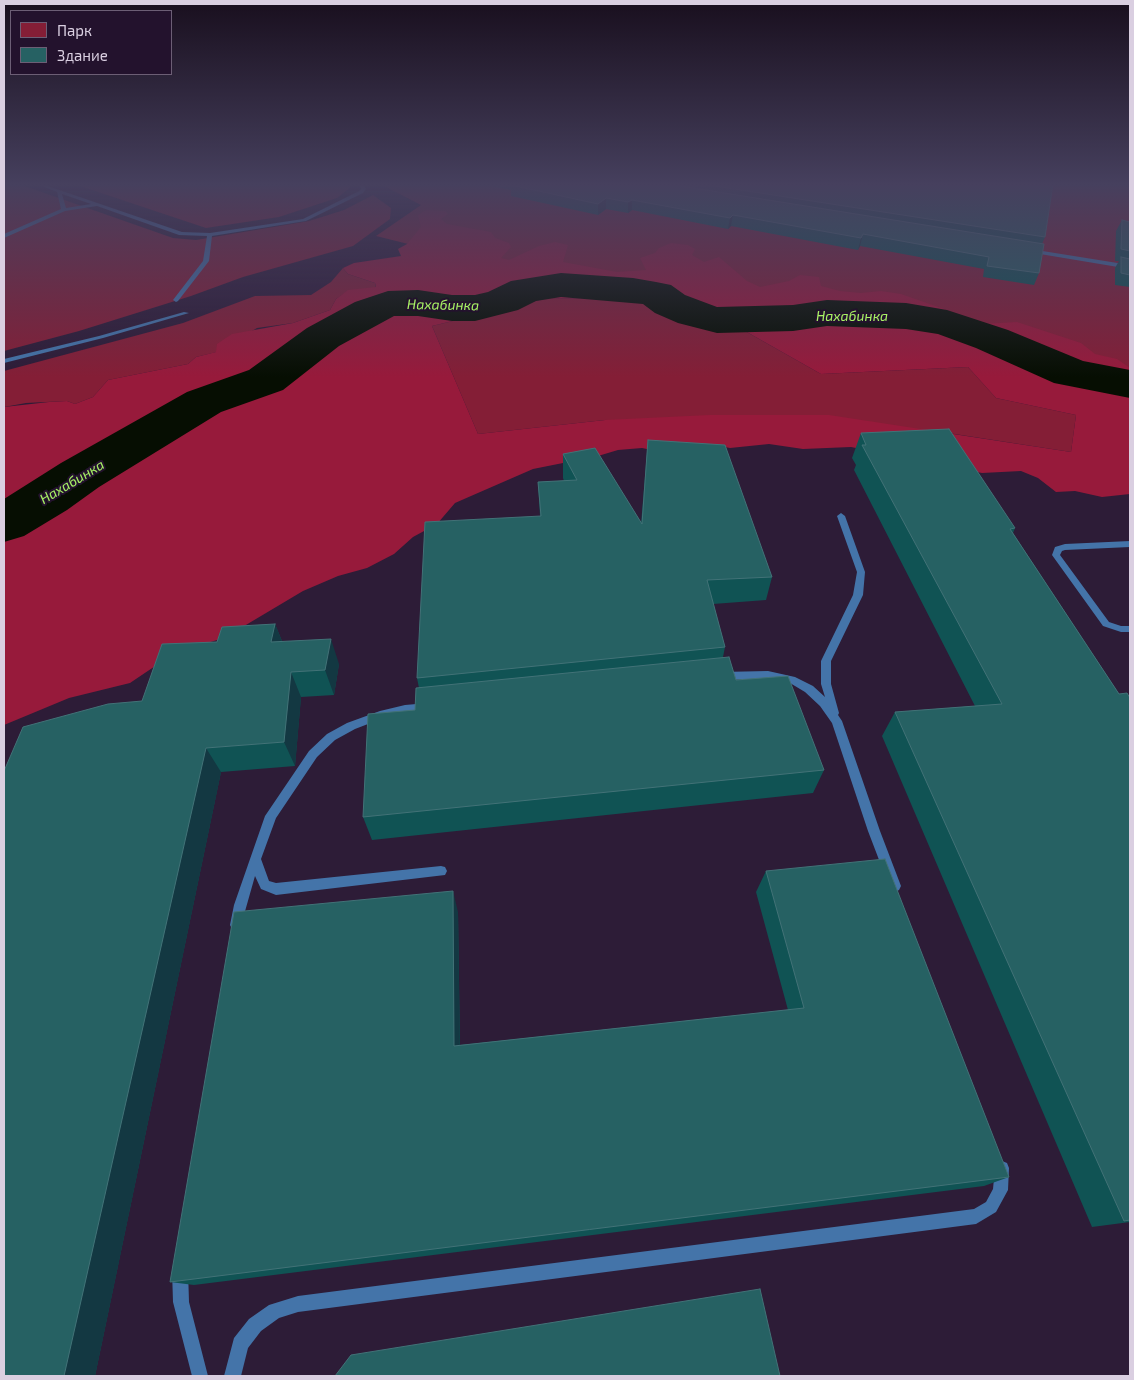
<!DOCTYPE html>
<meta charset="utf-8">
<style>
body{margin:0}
#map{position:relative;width:1134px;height:1380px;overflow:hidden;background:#2d1c37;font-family:"Exo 2",sans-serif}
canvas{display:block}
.frame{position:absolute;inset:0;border:5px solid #dacfe1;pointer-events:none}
.legend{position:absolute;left:10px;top:10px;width:162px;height:65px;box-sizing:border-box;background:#23122d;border:1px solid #6c5e75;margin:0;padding:6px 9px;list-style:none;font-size:15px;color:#dacfe1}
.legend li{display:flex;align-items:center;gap:10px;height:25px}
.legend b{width:25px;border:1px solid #6c5e75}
</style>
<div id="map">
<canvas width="1134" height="1380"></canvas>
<div class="frame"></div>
<ul class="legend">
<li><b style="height:14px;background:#841e36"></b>Парк</li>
<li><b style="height:14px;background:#266163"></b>Здание</li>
</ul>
</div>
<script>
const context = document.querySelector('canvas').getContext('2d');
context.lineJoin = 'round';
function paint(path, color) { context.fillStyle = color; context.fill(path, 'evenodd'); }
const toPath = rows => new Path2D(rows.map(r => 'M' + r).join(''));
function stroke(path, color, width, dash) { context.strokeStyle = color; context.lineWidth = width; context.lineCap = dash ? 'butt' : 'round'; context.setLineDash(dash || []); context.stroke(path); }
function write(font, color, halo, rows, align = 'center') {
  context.font = font + ' "Exo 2",sans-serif'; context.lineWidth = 4; context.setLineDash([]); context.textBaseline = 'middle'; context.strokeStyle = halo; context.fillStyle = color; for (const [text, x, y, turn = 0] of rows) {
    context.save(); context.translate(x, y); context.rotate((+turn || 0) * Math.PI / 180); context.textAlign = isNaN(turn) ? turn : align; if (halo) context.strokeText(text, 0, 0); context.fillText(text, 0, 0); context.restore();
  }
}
paint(toPath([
 [4,184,19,184,173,238,196,240,309,221,344,210,373,195,391,208,390,219,353,246,243,277,191,296,79,331,4,351],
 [74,184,346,184,351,187,337,198,279,217,206,228],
 [380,184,1130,184,1130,375,525,273,376,236,421,205],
 [343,268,348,274,375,283,376,288,348,291,336,299,330,310,293,323,257,328,217,352,196,357,188,364,108,380,93,397,75,404,67,401,26,403,4,407,4,371,183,323,255,296,311,295,331,282],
 [548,298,641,300,692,326,745,331,821,374,968,367,996,398,1076,415,1071,452,935,431,605,420,478,434,432,326]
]), '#841e36');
paint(toPath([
 [426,210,445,211,448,214,441,219,447,224,491,232,495,238,509,243,511,247,501,258,509,260,539,246,555,242,568,245,563,262,617,272,646,270,640,258,655,253,659,248,671,243,688,245,695,249,692,255,704,262,719,257,747,281,760,287,789,281,800,275,819,277,821,286,840,291,861,293,881,291,901,294,944,309,959,318,983,324,1017,322,1081,343,1095,354,1117,359,1130,368,1130,494,1102,497,1075,491,1056,492,1038,478,1021,471,982,473,851,447,803,449,769,444,730,448,710,444,657,451,642,448,618,450,598,456,533,469,471,496,455,503,437,524,413,537,394,554,367,568,338,576,303,591,224,638,176,652,130,683,69,698,4,725,4,407,49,402,67,401,75,404,93,397,108,380,188,364,196,357,216,352,217,344,232,334,293,323,330,310,336,299,348,290,376,287,375,283,348,274,343,268,354,263,401,256,398,249,407,244,421,227,418,215],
 [548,298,640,300,692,326,745,331,821,374,968,367,996,398,1076,415,1071,452,829,415,710,415,605,420,478,434,432,326]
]), '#971a3b');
paint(toPath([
 [561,273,633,278,656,282,671,285,685,295,717,307,793,305,827,300,906,303,947,310,1008,330,1083,361,1130,370,1130,398,1054,383,976,348,938,334,906,329,827,326,793,331,717,333,678,323,655,313,643,304,561,297,536,301,518,310,475,321,452,321,418,316,394,316,339,346,283,390,221,412,99,487,67,510,24,536,4,542,4,499,61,463,187,392,249,370,307,328,355,302,388,291,418,290,452,295,475,295,488,292,511,281,561,273]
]), '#060e02');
paint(toPath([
 [37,184,42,184,182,232,210,233,303,219,359,191,361,189,359,184,363,184,366,189,363,193,306,221,212,236,209,261,178,301,176,302,173,300,203,261,207,236,179,235,97,206,65,211,4,238,4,234,61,209,57,192,37,184],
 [62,194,91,204,66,208,62,194],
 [1030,249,1130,265,1130,269,1028,252,1027,251,1030,249],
 [184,312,189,313,103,338,4,363,4,359,99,336,184,312],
 [841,513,845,516,865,572,863,595,831,661,831,684,839,713,838,715,842,721,880,831,901,886,899,890,895,892,891,890,889,886,868,831,832,723,820,706,805,692,790,683,768,679,721,680,716,676,721,672,768,671,795,677,813,686,825,697,821,684,821,661,853,595,857,572,837,516,841,513],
 [1130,541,1130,547,1065,550,1062,551,1060,555,1109,622,1121,626,1130,626,1130,632,1121,632,1103,626,1052,555,1055,547,1065,544,1130,541],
 [428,703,432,704,433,707,432,710,405,713,381,719,355,729,335,740,317,757,276,818,261,859,269,881,276,883,441,866,445,867,447,871,445,875,276,895,261,889,255,876,240,929,236,931,232,929,230,925,234,905,265,816,309,751,327,734,347,723,380,711,405,705,428,703],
 [1002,1161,1007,1163,1009,1168,1008,1190,996,1212,976,1224,298,1312,279,1318,261,1331,248,1348,241,1376,224,1376,234,1338,249,1319,269,1305,298,1296,974,1209,986,1202,993,1189,995,1168,997,1163,1002,1161],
 [180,1262,186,1264,188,1270,189,1302,208,1376,192,1376,173,1302,172,1270,174,1264,180,1262]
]), '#4474a9');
paint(toPath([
 [481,184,1053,184,1045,237,1042,244,1039,273,1034,285,983,277,984,269,860,246,858,250,731,226,728,229,632,210,628,213,606,209,598,215,511,196,511,190],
 [1122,220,1130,222,1130,287,1115,285,1115,268,1119,261,1115,261,1116,231],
 [861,433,1015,528,1013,533,1119,694,1130,698,1130,1222,1092,1227,882,736,895,712,975,706,854,470,856,465,852,458],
 [648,440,772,577,766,600,713,604,725,647,723,657,736,680,824,770,813,793,372,840,363,817,415,710,419,688,417,678,540,516,538,482,564,481,563,478,563,454,641,524],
 [275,624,282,641,339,664,334,695,301,697,295,766,221,772,95,1376,4,1376,142,701,217,642],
 [766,871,1009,1177,984,1186,194,1285,170,1282,458,912,460,1045,788,1010,756,892]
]), '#105354');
paint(toPath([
 [606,198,606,209,598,215,598,204],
 [632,200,632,210,628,213,628,202],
 [733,215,731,226,728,229,730,218],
 [863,234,860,246,858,250,861,238],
 [275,624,285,649,271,642],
 [331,639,339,664,334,695,325,670],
 [291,672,301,697,295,766,284,742],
 [206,748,221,772,95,1376,64,1376],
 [453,891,458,912,460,1061,454,1046]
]), '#133842');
const building = toPath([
 [515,184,668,184,1044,244,1039,273,987,266,989,257,863,234,861,238,733,215,730,218,632,200,628,202,606,198,598,204,511,185,515,184],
 [702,184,1053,184,1045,237,702,184],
 [1122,220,1130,222,1130,251,1121,249,1122,220],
 [1121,257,1130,259,1130,275,1121,273,1121,257],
 [949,429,1015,528,1010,529,1119,694,1127,693,1130,698,1130,1220,1124,1221,895,712,1002,704,862,445,866,445,861,433,949,429],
 [648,440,725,445,772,577,707,580,725,647,417,678,425,522,541,516,538,482,577,480,563,454,595,448,642,524,648,440],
 [275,624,271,642,331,639,325,670,291,672,284,742,206,748,64,1376,4,1376,4,771,23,727,108,704,142,701,162,644,217,642,222,627,275,624],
 [729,657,736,680,788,676,824,770,363,817,368,714,415,710,416,688,729,657],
 [885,859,1009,1177,170,1282,234,912,453,891,454,1046,804,1008,766,871,885,859],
 [760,1289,780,1376,335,1376,351,1355,760,1289]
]);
paint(building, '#266163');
stroke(building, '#427277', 1);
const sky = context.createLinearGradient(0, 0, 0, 377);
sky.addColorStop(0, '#190f1e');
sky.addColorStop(0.49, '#46405e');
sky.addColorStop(1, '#46405e00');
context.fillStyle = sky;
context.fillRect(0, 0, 1134, 377);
write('italic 14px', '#a8f265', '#23122d', [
 ["Нахабинка",443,305,1],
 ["Нахабинка",852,316],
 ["Нахабинка",72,482,-31]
]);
</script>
